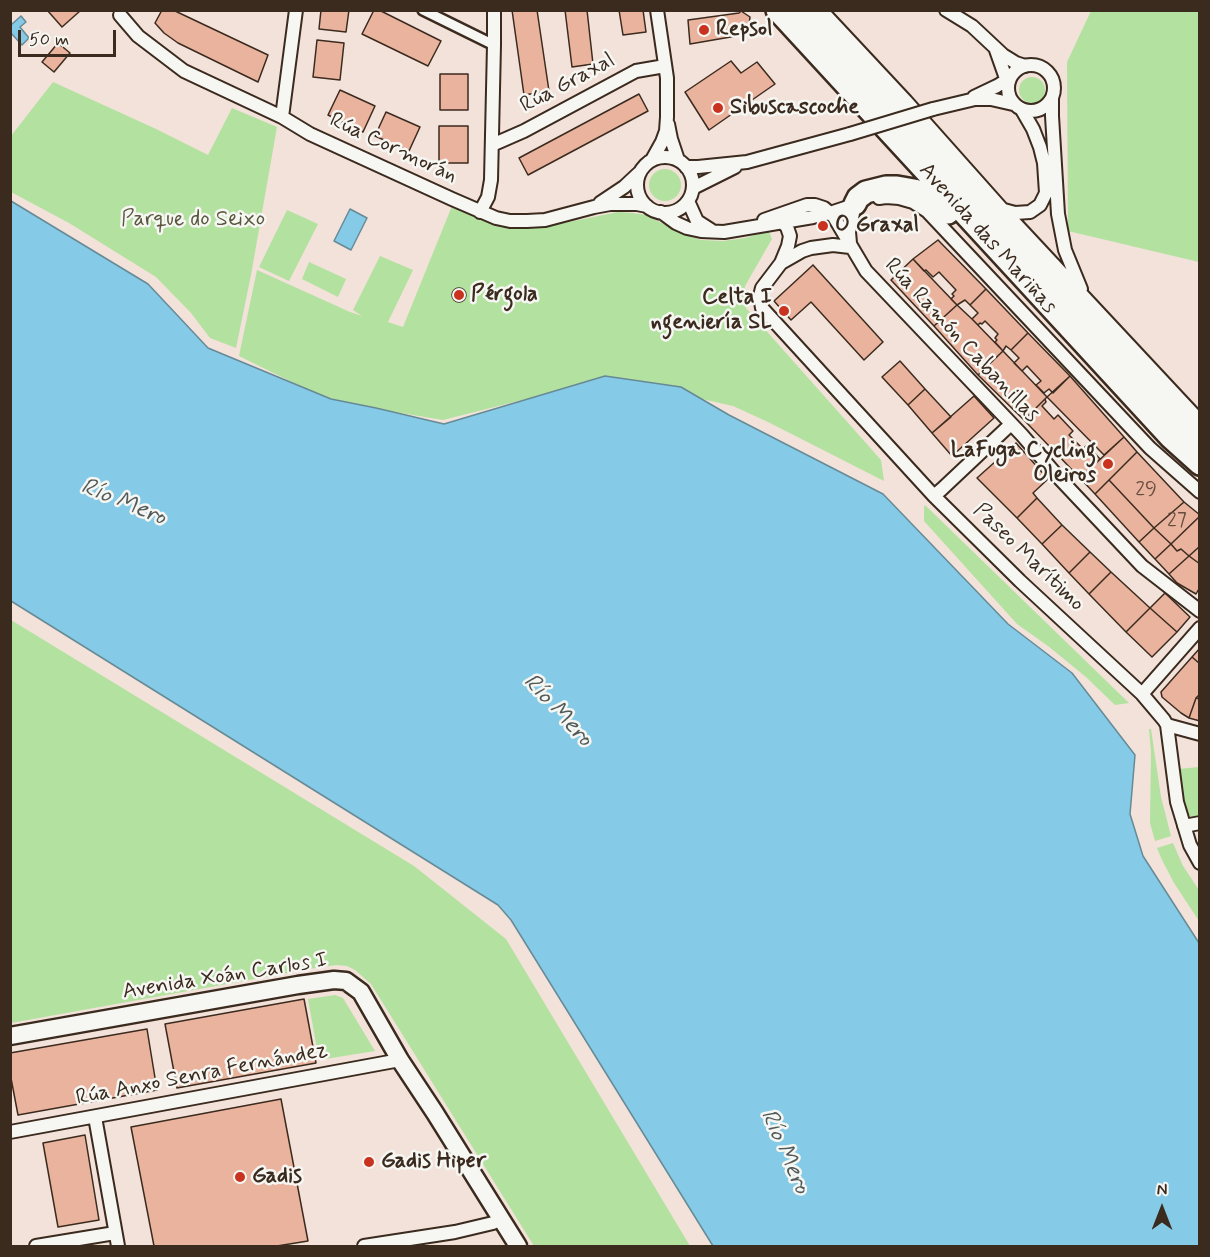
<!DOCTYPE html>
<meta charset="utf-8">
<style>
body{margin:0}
#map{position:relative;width:1210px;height:1257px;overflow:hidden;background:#f2e2d9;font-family:Mynerve,sans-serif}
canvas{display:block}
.frame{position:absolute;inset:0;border:12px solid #3b2a1e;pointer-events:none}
.north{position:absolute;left:1132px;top:1179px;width:60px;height:60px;-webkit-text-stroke:4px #f6f6f2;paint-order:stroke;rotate:0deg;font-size:16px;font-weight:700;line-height:24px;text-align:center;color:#3b2a1e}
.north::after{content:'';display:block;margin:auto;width:21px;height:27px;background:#3b2a1e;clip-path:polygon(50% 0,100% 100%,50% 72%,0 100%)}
.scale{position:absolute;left:18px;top:30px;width:98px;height:27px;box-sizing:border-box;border:3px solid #3b2a1e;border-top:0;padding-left:8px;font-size:18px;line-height:21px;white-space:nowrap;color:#3b2a1e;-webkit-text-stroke:4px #f6f6f2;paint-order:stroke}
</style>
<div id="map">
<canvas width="1210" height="1257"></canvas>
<div class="frame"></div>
<div class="north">N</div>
<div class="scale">50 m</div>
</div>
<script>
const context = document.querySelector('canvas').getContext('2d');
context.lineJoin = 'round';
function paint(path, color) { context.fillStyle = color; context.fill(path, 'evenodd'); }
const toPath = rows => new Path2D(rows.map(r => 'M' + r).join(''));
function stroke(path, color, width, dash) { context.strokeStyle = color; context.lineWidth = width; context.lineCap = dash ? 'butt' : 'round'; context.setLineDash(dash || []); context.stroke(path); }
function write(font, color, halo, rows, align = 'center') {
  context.font = font + ' Mynerve,sans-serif'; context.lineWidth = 5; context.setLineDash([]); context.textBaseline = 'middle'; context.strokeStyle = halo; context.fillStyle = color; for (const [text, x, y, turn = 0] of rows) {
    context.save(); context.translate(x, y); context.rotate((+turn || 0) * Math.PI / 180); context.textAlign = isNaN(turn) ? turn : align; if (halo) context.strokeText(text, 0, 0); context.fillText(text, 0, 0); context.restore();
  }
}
paint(toPath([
 [1091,11,1199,11,1199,262,1068,231,1067,62],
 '1019 90a13 13 0 1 1 26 0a13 13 0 1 1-26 0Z',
 [53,82,154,128,208,155,232,108,277,127,251,275,236,348,210,338,191,313,156,277,69,223,11,192,11,136],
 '649 185a16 16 0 1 1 32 0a16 16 0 1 1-32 0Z',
 [11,201,148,284,208,348,310,391,239,356,257,270,350,312,362,316,353,310,380,256,413,270,388,322,403,327,452,206,490,221,519,227,554,225,618,212,632,213,646,215,683,234,701,240,723,241,745,238,769,231,772,239,745,286,744,299,746,308,881,460,884,481,768,422,733,406,702,399,729,415,883,494,1008,624,1072,673,1135,755,1130,814,1143,856,1199,943,1199,1246,382,481],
 [530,398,444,424,395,412,443,420],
 [287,210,318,224,289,281,259,267],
 [309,262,346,279,338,297,302,279],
 [925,505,1129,703,1115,705,1086,677,1048,646,1017,624,924,521,924,507],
 [11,620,414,866,506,939,690,1246,534,1246,371,984,355,970,347,966,337,965,321,967,11,1023],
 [1149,729,1151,729,1161,797,1171,836,1155,841,1150,823,1151,752],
 [1199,767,1199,818,1194,818,1191,817,1188,814,1184,802,1179,769],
 [1173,843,1183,866,1199,890,1199,921,1174,883,1162,860,1157,848],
 [335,995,343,998,375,1051,319,1060,308,999]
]), '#b3e1a0');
const water = toPath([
 [21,16,26,22,20,27,29,38,22,45,10,32,11,25,21,16],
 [11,201,148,284,208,348,331,399,376,408,444,424,605,376,681,387,729,415,883,494,1008,624,1072,673,1135,755,1130,814,1143,856,1199,943,1199,1246,713,1246,511,920,498,905,11,601,11,201],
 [350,209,367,218,351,250,334,241,350,209]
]);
paint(water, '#85cae6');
stroke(water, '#678a96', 1.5);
const building = toPath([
 [47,10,80,10,80,11,62,27,47,10],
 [162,10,173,10,268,55,258,82,178,43,164,33,155,23,162,10],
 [321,10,349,10,346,32,319,29,321,10],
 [374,10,379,10,441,41,428,66,362,34,374,10],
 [512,10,537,10,549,91,524,95,512,10],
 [565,10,587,10,593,64,572,67,565,10],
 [619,10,643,10,646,32,623,35,619,10],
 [741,11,750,17,748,34,690,44,688,20,739,13,741,11],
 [317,40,344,43,340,80,313,77,317,40],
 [58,43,70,53,54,72,42,62,58,43],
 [731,61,741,73,757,62,775,84,709,130,685,92,731,61],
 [440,74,468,74,468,110,440,110,440,74],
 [340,90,375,106,363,132,328,115,340,90],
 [639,94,648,111,528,175,519,158,639,94],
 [386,112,420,127,409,151,375,136,386,112],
 [439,126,468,126,468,163,439,163,439,126],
 [938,240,986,289,970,305,965,300,957,305,951,299,954,296,952,294,956,290,939,272,933,277,926,270,924,271,913,259,938,240],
 [913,259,957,305,934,326,891,280,913,259],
 [813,265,883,342,864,360,811,302,791,320,774,301,813,265],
 '452 295a7 7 0 1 1 14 0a7 7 0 1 1-14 0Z',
 [986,289,1028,333,1011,350,1006,346,1003,351,995,342,997,340,995,338,998,334,985,321,982,324,980,323,978,325,972,319,978,313,970,305,986,289],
 [957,305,972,319,1003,351,978,375,934,326,957,305],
 [1028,333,1070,376,1053,393,1049,389,1044,393,1036,385,1041,381,1027,366,1022,371,1014,363,1019,358,1011,350,1028,333],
 [1003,351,1047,397,1024,420,978,375,1003,351],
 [900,361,925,389,908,405,882,377,900,361],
 [1070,376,1124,437,1104,455,1047,397,1070,376],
 [925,389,951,417,932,433,908,405,925,389],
 [974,396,994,418,952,456,932,433,974,396],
 [1045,399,1046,402,1042,406,1054,419,1058,415,1073,431,1069,435,1083,449,1087,445,1100,459,1080,478,1024,420,1045,399],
 [1124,437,1137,452,1095,494,1080,478,1124,437],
 [1016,443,1048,479,1033,493,1037,498,1017,518,977,478,1016,443],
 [1137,452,1184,502,1154,528,1109,480,1137,452],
 [1109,480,1154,528,1139,542,1095,494,1109,480],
 [1037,498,1062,525,1042,544,1017,518,1037,498],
 [1184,502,1200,515,1200,516,1171,544,1154,528,1184,502],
 [1200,516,1200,546,1189,556,1181,549,1177,551,1171,544,1200,516],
 [1062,525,1090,552,1069,573,1042,544,1062,525],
 [1154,528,1171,544,1155,559,1139,542,1154,528],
 [1171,544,1177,551,1181,549,1189,556,1169,574,1155,559,1171,544],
 [1200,546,1200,564,1189,556,1200,546],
 [1090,552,1111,572,1089,594,1069,573,1090,552],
 [1189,556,1200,564,1200,587,1196,594,1177,583,1169,574,1189,556],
 [1111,572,1150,608,1126,632,1089,594,1111,572],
 [1165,593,1190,617,1177,632,1150,608,1165,593],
 [1150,608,1177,632,1152,657,1126,632,1150,608],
 [1200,648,1200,664,1192,657,1200,648],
 [1192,657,1200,664,1200,694,1196,698,1189,718,1181,713,1162,697,1161,692,1192,657],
 [1196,698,1200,699,1200,721,1189,718,1196,698],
 [304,999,316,1063,177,1088,165,1024,304,999],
 [147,1029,157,1090,18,1115,10,1073,10,1053,147,1029],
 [281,1099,308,1241,277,1246,154,1246,131,1127,281,1099],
 [85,1135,99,1220,58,1227,43,1143,85,1135]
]);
paint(building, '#e9b39e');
stroke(building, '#3b2a1e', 1.5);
const pedestrian = toPath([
 [423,10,494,45]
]);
const minor = toPath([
 [821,10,906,101,1003,210,1200,421],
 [946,10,972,26,1003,55,1016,63,1025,66],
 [120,15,138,36,184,71,282,117,310,134,452,199,496,218,510,221,527,221,545,220,594,207,610,204,637,204,647,206],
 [996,50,1008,84],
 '1008 88a23 23 0 1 1 46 0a23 23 0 1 1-46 0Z',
 [974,97,997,86,1010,78],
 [1052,99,1052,116,1058,214,1065,250,1081,289],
 [933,109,975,99,991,99,1013,104],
 [282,117,296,10],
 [668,124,671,139,678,160],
 [492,145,524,131,636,71,665,66],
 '637 185a28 28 0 1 1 56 0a28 28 0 1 1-56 0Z',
 [652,160,662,142,666,131,667,117,667,78,657,10],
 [686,167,698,167,747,162,850,134],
 [693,188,735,167],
 [879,198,886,197,899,198,913,202,927,211,1150,448,1200,492],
 [688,201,697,221,711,230],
 [600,203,624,187,639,173],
 [1004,210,1015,213,1030,212,1040,205,1046,193,1044,163,1040,147,1033,129,1022,110],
 [480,212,488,197,491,180,494,45,494,10],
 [661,212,676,223,687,228,701,231,724,232,813,217,830,213,860,203],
 [764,220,807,205,815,205,824,208,830,213,834,217,866,271,1022,435,1060,479,1142,566,1200,611],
 [782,222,787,227,790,236,788,246,781,263,762,288,760,296,762,308,934,496,1020,581,1142,694,1164,720,1167,725,1177,802,1190,845,1200,863],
 [850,243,849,232,855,204],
 [781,263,802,251,811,248,833,245,850,247],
 [934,496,942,489,1011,424],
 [1142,694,1200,628],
 [1167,725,1200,734],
 [1184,826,1200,823],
 [95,1117,118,1246],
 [10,1132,400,1060],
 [36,1246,115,1233],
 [364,1246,455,1232,493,1223,501,1219]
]);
const tertiary = toPath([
 [10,1036,298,985,334,980,346,981,361,992,400,1060,435,1113,518,1246]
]);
const trunk = toPath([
 [777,10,1170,437,1200,464],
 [802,10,924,140,1101,336,1200,439],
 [855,204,858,198,866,192,886,187,897,187,914,190,928,195,936,201,948,213]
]);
stroke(pedestrian, '#3b2a1e', 14);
stroke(minor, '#3b2a1e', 16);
stroke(tertiary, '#3b2a1e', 21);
stroke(trunk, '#3b2a1e', 26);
stroke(pedestrian, '#f6f6f2', 9);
stroke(minor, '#f6f6f2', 12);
stroke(tertiary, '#f6f6f2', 16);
stroke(trunk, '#f6f6f2', 21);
const minorBridge = toPath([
 [850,134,933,109]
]);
stroke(minorBridge, '#3b2a1e', 16, []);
stroke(minorBridge, '#f6f6f2', 12);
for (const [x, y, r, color] of [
 [704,30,6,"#c8321e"],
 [718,108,6,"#c8321e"],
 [823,226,6,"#c8321e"],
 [459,295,6,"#c8321e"],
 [784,311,6,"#c8321e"],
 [1108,464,6,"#c8321e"],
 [369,1162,6,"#c8321e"],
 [240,1177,6,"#c8321e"]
]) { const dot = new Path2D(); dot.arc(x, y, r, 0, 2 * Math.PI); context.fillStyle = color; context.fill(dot); stroke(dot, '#f6f6f2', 2); }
write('20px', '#664c3e', null, [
 ["29",1146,491],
 ["27",1177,522]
]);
write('bold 22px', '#3b2a1e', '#f6f6f2', [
 ["Repsol",716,30],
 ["Sibuscascoche",730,108],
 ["O Graxal",835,226],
 ["Pérgola",471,295],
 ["Celta I",772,298,"right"],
 ["ngeniería SL",772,323,"right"],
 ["LaFuga Cycling",1096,451,"right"],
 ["Oleiros",1096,476,"right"],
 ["Gadis Hiper",381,1162],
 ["Gadis",252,1177]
], 'left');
write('22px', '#3b2a1e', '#f6f6f2', [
 ["Rúa Graxal",568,84,-28],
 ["Rúa Cormorán",393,149,25],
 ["Avenida das Mariñas",987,239,48],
 ["Rúa Ramón Cabanillas",961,341,47],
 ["Paseo Marítimo",1028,558,44],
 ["Avenida Xoán Carlos I",225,977,-9],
 ["Rúa Anxo Senra Fernández",202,1075,-11]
]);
write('22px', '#59583e', '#f6f6f2', [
 ["Parque do Seixo",193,220]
]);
write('italic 24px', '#515a5a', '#f6f6f2', [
 ["Río Mero",123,503,22],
 ["Río Mero",557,711,47],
 ["Río Mero",784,1152,66]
]);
</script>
